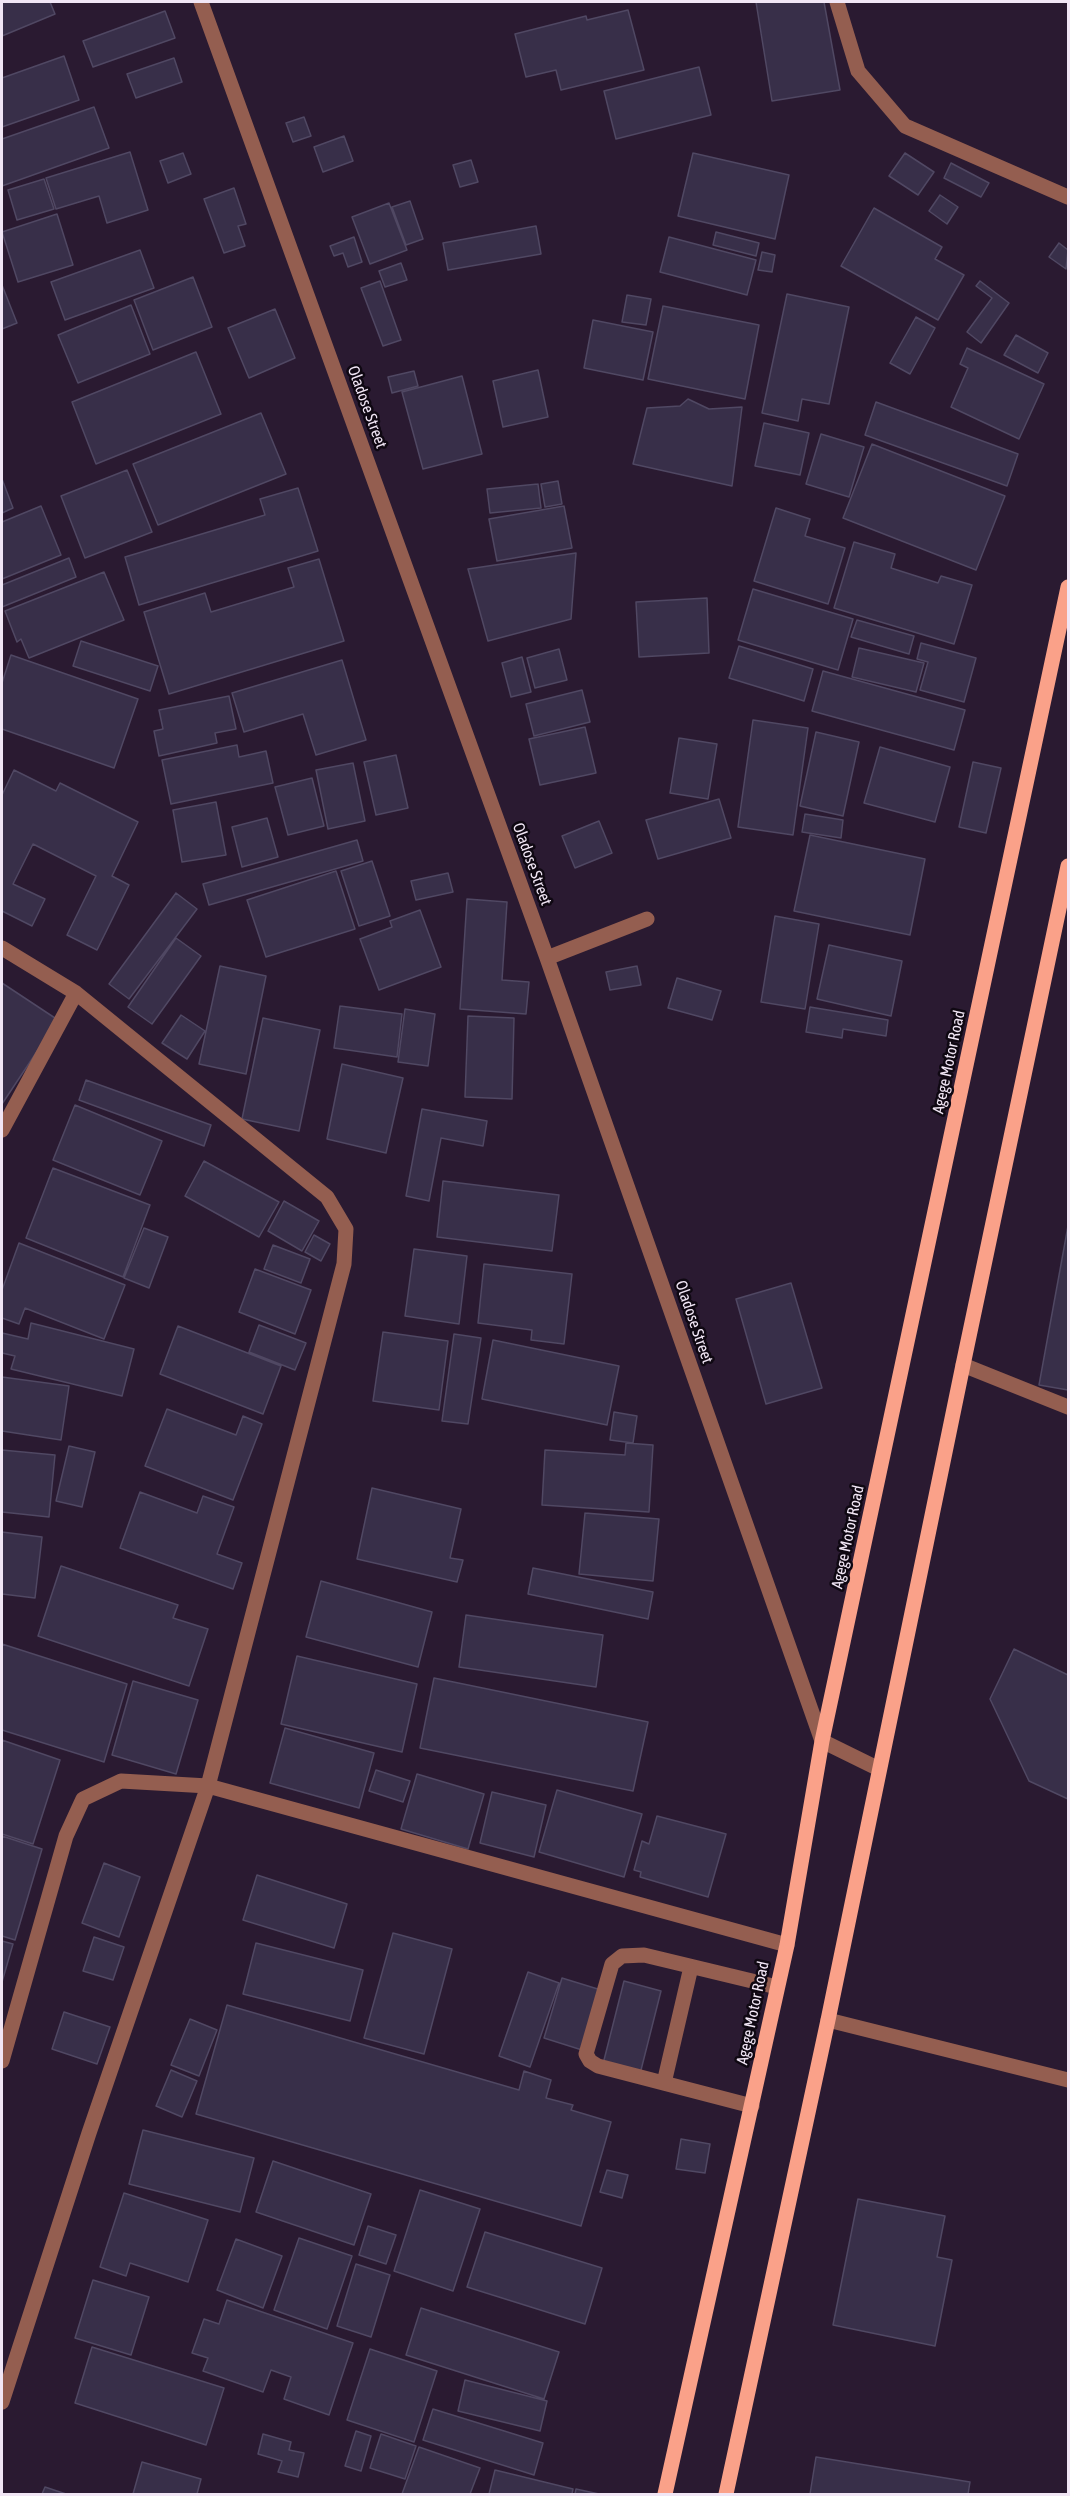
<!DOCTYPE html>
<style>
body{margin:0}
#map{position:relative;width:1070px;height:2496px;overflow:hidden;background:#2a1a31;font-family:"Asap Condensed",sans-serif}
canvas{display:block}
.frame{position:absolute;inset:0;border:3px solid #f1e6f5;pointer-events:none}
</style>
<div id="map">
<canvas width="1070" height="2496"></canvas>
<div class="frame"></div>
</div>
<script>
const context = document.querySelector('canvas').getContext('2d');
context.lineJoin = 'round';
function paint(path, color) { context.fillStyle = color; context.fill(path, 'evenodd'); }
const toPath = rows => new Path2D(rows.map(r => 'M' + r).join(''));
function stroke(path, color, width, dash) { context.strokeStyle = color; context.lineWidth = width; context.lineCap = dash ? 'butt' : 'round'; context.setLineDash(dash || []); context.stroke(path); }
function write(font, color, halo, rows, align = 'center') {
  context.font = font + ' "Asap Condensed",sans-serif'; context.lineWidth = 5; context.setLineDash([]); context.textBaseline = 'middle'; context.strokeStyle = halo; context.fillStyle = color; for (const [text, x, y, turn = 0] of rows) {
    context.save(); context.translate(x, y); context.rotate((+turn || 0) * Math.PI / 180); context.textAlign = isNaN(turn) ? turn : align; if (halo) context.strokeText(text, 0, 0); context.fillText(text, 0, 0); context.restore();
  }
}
const building = toPath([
 [2,2,50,2,55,14,2,36,2,2],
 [756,2,824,2,840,90,772,101,756,2],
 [628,10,644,70,561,90,556,70,526,77,515,34,586,16,587,20,628,10],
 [165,11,175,38,93,67,83,41,165,11],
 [64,56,79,100,2,127,2,78,64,56],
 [174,58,182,82,136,98,127,74,174,58],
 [699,67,711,115,616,139,604,91,699,67],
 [94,107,109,148,2,186,2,139,94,107],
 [304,117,311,136,293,142,286,123,304,117],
 [344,136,353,161,323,172,314,147,344,136],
 [130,152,148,210,107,223,99,196,56,209,46,178,130,152],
 [183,153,191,174,168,183,160,161,183,153],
 [693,153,789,175,775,239,678,216,693,153],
 [905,153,934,172,918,195,889,176,905,153],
 [471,160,478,182,460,187,453,165,471,160],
 [951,163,989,183,981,197,944,178,951,163],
 [44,179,54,209,17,220,8,190,44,179],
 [234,188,246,224,238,226,245,246,224,253,204,199,234,188],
 [940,195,958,207,947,224,929,211,940,195],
 [410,201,423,239,406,245,392,207,410,201],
 [389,203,407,250,370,264,352,217,389,203],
 [874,208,942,247,935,259,964,275,938,320,841,266,874,208],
 [57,214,73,265,18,282,2,232,57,214],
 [536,226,541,254,448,270,443,243,536,226],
 [716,232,759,243,756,256,713,245,716,232],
 [354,237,362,262,348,267,343,253,334,256,330,246,354,237],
 [669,237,756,260,747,295,660,272,669,237],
 [1059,243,1068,250,1066,269,1049,257,1059,243],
 [140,250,154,288,65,320,51,282,140,250],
 [762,252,775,255,772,272,758,270,762,252],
 [401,263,407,280,385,287,379,271,401,263],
 [193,277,212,327,153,350,134,300,193,277],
 [380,281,401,340,383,346,361,288,380,281],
 [980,281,1009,303,981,343,967,332,992,298,976,286,980,281],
 [2,285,17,323,2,329,2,285],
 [787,294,849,307,829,404,802,399,798,421,762,413,787,294],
 [627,295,651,299,646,325,622,322,627,295],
 [131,305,150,354,78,383,58,335,131,305],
 [663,306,759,325,745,399,648,379,663,306],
 [275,309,295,358,249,378,228,328,275,309],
 [916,317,935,328,910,374,890,363,916,317],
 [593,320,653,332,643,380,584,368,593,320],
 [1016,335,1048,353,1038,373,1004,355,1016,335],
 [967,348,1044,384,1019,439,951,407,968,368,960,364,967,348],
 [196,352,221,414,96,464,72,402,196,352],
 [538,370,548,417,503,427,493,381,538,370],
 [414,371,418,386,392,393,388,377,414,371],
 [462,376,482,454,423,469,402,392,462,376],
 [688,399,709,409,742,407,732,486,633,464,647,408,680,406,688,399],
 [876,402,1018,454,1007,486,865,435,876,402],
 [261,413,286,474,158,525,133,464,261,413],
 [764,423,809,433,800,475,755,466,764,423],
 [821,434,864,447,849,497,806,484,821,434],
 [872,444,1005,496,976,570,843,518,872,444],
 [127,470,152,532,85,558,61,496,127,470],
 [2,479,13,508,2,513,2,479],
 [558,481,562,504,545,507,541,484,558,481],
 [538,484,541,508,490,513,487,489,538,484],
 [298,488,318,551,139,605,125,557,265,515,260,499,298,488],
 [41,506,61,555,2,579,2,522,41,506],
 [564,506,572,548,497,561,489,519,564,506],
 [776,508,810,519,805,536,845,548,828,604,754,581,776,508],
 [854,542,895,554,891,568,938,583,941,576,972,585,954,644,834,608,854,542],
 [576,553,571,619,488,641,468,569,576,553],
 [69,558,76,577,2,607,2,585,69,558],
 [319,559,344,641,169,694,144,612,205,593,211,612,294,587,288,568,319,559],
 [104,572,124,620,29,658,21,639,17,642,5,611,104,572],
 [753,589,853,619,838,670,738,640,753,589],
 [707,598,709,653,639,657,636,602,707,598],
 [857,620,914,636,909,654,851,637,857,620],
 [81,641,158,666,150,691,73,666,81,641],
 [921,643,976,658,964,702,920,690,928,662,917,659,921,643],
 [739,646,813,669,804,701,729,678,739,646],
 [859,648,924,663,916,692,852,677,859,648],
 [559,649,567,680,535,688,527,658,559,649],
 [11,655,138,699,114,768,2,729,2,683,11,655],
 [522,657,531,692,511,697,502,663,522,657],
 [342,660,366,740,316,755,303,714,244,732,232,693,342,660],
 [823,671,965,710,954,750,812,711,823,671],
 [582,690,590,722,534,736,526,704,582,690],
 [229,696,236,729,215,733,217,743,159,756,154,731,163,729,159,710,229,696],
 [753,720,808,728,793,835,738,827,753,720],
 [585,727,596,773,540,785,529,739,585,727],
 [816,732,859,742,843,816,800,806,816,732],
 [679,738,717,744,708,799,670,793,679,738],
 [237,745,239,757,266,751,273,783,171,804,162,760,237,745],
 [880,747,950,767,935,822,864,803,880,747],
 [396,755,408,808,376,815,364,762,396,755],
 [973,762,1001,768,986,833,959,827,973,762],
 [353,763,365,821,328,829,316,770,353,763],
 [14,770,56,791,60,783,138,822,112,876,129,885,97,950,67,935,96,876,33,844,13,884,45,899,32,926,2,911,2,795,14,770],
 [312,778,324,826,288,835,275,787,312,778],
 [719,799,731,838,658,859,646,820,719,799],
 [216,802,226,855,182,862,173,810,216,802],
 [805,814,843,820,841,838,802,832,805,814],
 [267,818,278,857,242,867,232,827,267,818],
 [599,821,612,853,575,868,562,836,599,821],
 [810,835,925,859,910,935,794,911,810,835],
 [357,840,363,861,209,905,203,884,357,840],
 [372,861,390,916,359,926,341,871,372,861],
 [336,871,355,929,266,957,247,900,336,871],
 [448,873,453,892,416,900,411,881,448,873],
 [176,893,197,909,129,999,109,984,176,893],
 [467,899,507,902,502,980,529,982,526,1014,460,1009,467,899],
 [420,910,441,967,379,990,360,939,392,927,390,921,420,910],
 [775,916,819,924,805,1009,761,1002,775,916],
 [176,938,201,956,152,1024,128,1007,176,938],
 [829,945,902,961,891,1016,817,999,829,945],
 [220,966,266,976,246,1074,199,1064,220,966],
 [637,966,641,985,610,990,606,972,637,966],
 [677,978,721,991,712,1020,668,1008,677,978],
 [2,983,58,1020,2,1104,2,983],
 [340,1006,402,1014,397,1057,334,1048,340,1006],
 [810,1007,888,1020,886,1036,843,1029,842,1038,806,1032,810,1007],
 [405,1009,435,1014,428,1066,398,1062,405,1009],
 [181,1015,205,1031,187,1059,162,1043,181,1015],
 [468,1016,514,1018,512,1099,465,1097,468,1016],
 [263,1018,320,1030,299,1131,242,1119,263,1018],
 [342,1064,403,1078,386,1153,327,1139,342,1064],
 [86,1080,211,1125,204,1146,79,1100,86,1080],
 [75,1105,162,1141,140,1195,53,1160,75,1105],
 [422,1109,487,1121,483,1146,441,1138,429,1201,406,1196,422,1109],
 [204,1161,279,1202,259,1237,185,1196,204,1161],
 [53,1168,150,1205,123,1277,26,1238,53,1168],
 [443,1181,559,1195,552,1251,437,1237,443,1181],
 [284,1201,319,1221,302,1251,268,1231,284,1201],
 [1068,1226,1068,1390,1039,1385,1068,1226],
 [144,1228,168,1237,149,1288,124,1278,144,1228],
 [314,1235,330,1244,321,1261,305,1252,314,1235],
 [19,1243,125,1285,104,1339,25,1308,19,1324,2,1318,2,1290,19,1243],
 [273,1245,310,1259,301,1283,264,1269,273,1245],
 [414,1249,467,1256,459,1324,405,1316,414,1249],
 [484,1264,572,1274,564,1344,531,1340,532,1330,478,1323,484,1264],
 [255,1269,311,1290,295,1334,239,1312,255,1269],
 [791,1283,822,1388,766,1404,736,1299,791,1283],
 [31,1323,134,1349,122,1396,11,1369,15,1356,2,1353,2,1333,28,1339,31,1323],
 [259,1325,306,1343,295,1370,249,1352,259,1325],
 [178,1326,281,1366,263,1414,160,1374,178,1326],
 [383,1332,448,1341,439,1410,373,1401,383,1332],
 [454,1334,481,1338,468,1424,442,1421,454,1334],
 [493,1340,619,1366,607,1425,482,1399,493,1340],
 [2,1377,69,1386,61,1440,2,1431,2,1377],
 [167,1409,236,1435,243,1416,262,1424,233,1500,145,1466,167,1409],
 [614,1412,637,1416,633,1443,610,1440,614,1412],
 [626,1443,653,1445,649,1512,542,1505,545,1450,625,1455,626,1443],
 [69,1446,95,1452,82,1507,56,1501,69,1446],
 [2,1450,55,1455,49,1517,2,1512,2,1450],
 [372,1488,461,1509,450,1558,463,1560,457,1582,357,1559,372,1488],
 [140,1492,197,1513,203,1496,234,1507,217,1554,242,1563,233,1589,120,1548,140,1492],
 [585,1513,659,1519,653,1581,579,1574,585,1513],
 [2,1532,42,1537,35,1598,2,1594,2,1532],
 [61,1566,178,1605,173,1618,208,1629,189,1686,38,1636,61,1566],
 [533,1568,653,1592,648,1619,528,1594,533,1568],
 [321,1581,432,1612,418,1667,306,1637,321,1581],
 [466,1615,603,1635,596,1687,459,1667,466,1615],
 [2,1644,127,1684,104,1762,2,1730,2,1644],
 [1014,1649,1068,1675,1068,1799,1029,1781,990,1699,1014,1649],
 [297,1656,417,1684,402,1752,281,1724,297,1656],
 [434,1678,648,1722,633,1791,420,1748,434,1678],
 [133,1681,198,1700,176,1774,112,1755,133,1681],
 [285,1728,374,1753,359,1808,270,1783,285,1728],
 [2,1740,60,1760,33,1844,2,1834,2,1740],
 [376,1770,410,1781,403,1802,369,1791,376,1770],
 [417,1774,484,1794,468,1849,401,1829,417,1774],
 [557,1790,642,1814,624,1877,539,1852,557,1790],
 [492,1792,546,1805,534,1857,480,1843,492,1792],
 [657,1816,726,1834,708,1897,640,1877,641,1872,634,1870,642,1841,649,1844,657,1816],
 [2,1836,42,1849,15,1940,2,1936,2,1836],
 [104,1863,140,1877,119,1937,82,1923,104,1863],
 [257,1875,347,1904,334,1948,243,1920,257,1875],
 [393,1933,452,1949,424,2054,364,2038,393,1933],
 [94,1937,124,1947,113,1980,83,1971,94,1937],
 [2,1941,13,1944,2,1982,2,1941],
 [256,1943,363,1970,350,2021,243,1994,256,1943],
 [528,1972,559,1983,530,2067,499,2056,528,1972],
 [562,1978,601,1990,582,2050,544,2038,562,1978],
 [624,1981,661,1991,640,2074,603,2064,624,1981],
 [227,2005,519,2090,524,2071,551,2080,546,2098,573,2105,571,2110,611,2122,581,2226,196,2114,227,2005],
 [64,2012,110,2027,97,2064,52,2049,64,2012],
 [190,2019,217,2030,199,2076,171,2065,190,2019],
 [171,2070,197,2081,182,2117,156,2106,171,2070],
 [143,2130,254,2158,240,2212,129,2184,143,2130],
 [681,2139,710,2144,705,2173,676,2169,681,2139],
 [273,2161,371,2194,354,2245,256,2212,273,2161],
 [607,2170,628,2175,622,2198,600,2192,607,2170],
 [420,2190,480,2209,453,2291,394,2271,420,2190],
 [124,2193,208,2220,188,2282,130,2263,126,2276,100,2267,124,2193],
 [858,2199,945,2216,937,2257,952,2260,935,2346,833,2325,858,2199],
 [368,2226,396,2235,386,2264,359,2255,368,2226],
 [485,2232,602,2268,585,2324,467,2287,485,2232],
 [299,2238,352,2256,327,2329,274,2310,299,2238],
 [236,2239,282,2256,263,2308,217,2290,236,2239],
 [356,2264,390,2275,371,2337,337,2326,356,2264],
 [93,2280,149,2297,131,2355,75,2338,93,2280],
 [227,2300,353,2343,329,2415,284,2399,291,2377,271,2370,263,2392,203,2371,208,2358,192,2353,204,2319,219,2324,227,2300],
 [421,2308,559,2352,544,2399,406,2355,421,2308],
 [92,2347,224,2388,206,2445,75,2403,92,2347],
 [370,2349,437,2371,414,2442,347,2420,370,2349],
 [465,2380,547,2401,540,2431,458,2411,465,2380],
 [433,2409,543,2443,534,2475,423,2440,433,2409],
 [356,2431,371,2436,361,2471,345,2466,356,2431],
 [263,2434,291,2442,289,2450,304,2453,298,2477,278,2472,282,2461,258,2454,263,2434],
 [381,2434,416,2446,405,2479,370,2468,381,2434],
 [419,2447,480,2468,470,2494,402,2494,419,2447],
 [816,2457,970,2482,968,2494,810,2494,816,2457],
 [142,2462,201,2479,197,2494,133,2494,142,2462],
 [495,2470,573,2489,572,2494,489,2494,495,2470],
 [45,2487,66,2494,42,2494,45,2487],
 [576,2489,599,2494,575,2494,576,2489]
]);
paint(building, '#382f49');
stroke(building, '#504863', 1.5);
stroke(toPath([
 [201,2,547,958,822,1741,879,1769],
 [837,2,858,71,905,126,1068,197],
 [2,948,76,993,327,1197,346,1229,344,1264,208,1786,89,2133,2,2402],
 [547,958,647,919],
 [2,1130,76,993],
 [963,1365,1068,1407],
 [828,2020,1068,2080],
 [2,2061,66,1836,83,1799,121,1781,208,1786,787,1945],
 [664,2083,691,1967],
 [752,2106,598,2066,590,2061,586,2054,612,1964,622,1956,644,1955,777,1987]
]), '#945e50', 15);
stroke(toPath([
 [665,2494,787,1945,822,1741,1068,587],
 [726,2494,828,2020,963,1365,1068,866]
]), '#faa189', 15);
write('16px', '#f1e6f5', '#0f0812', [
 ["Oladose Street",367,407,70],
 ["Oladose Street",532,864,70],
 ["Agege Motor Road",949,1062,-78],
 ["Oladose Street",694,1322,71],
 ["Agege Motor Road",848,1537,-78],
 ["Agege Motor Road",753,2013,-78]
]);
</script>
